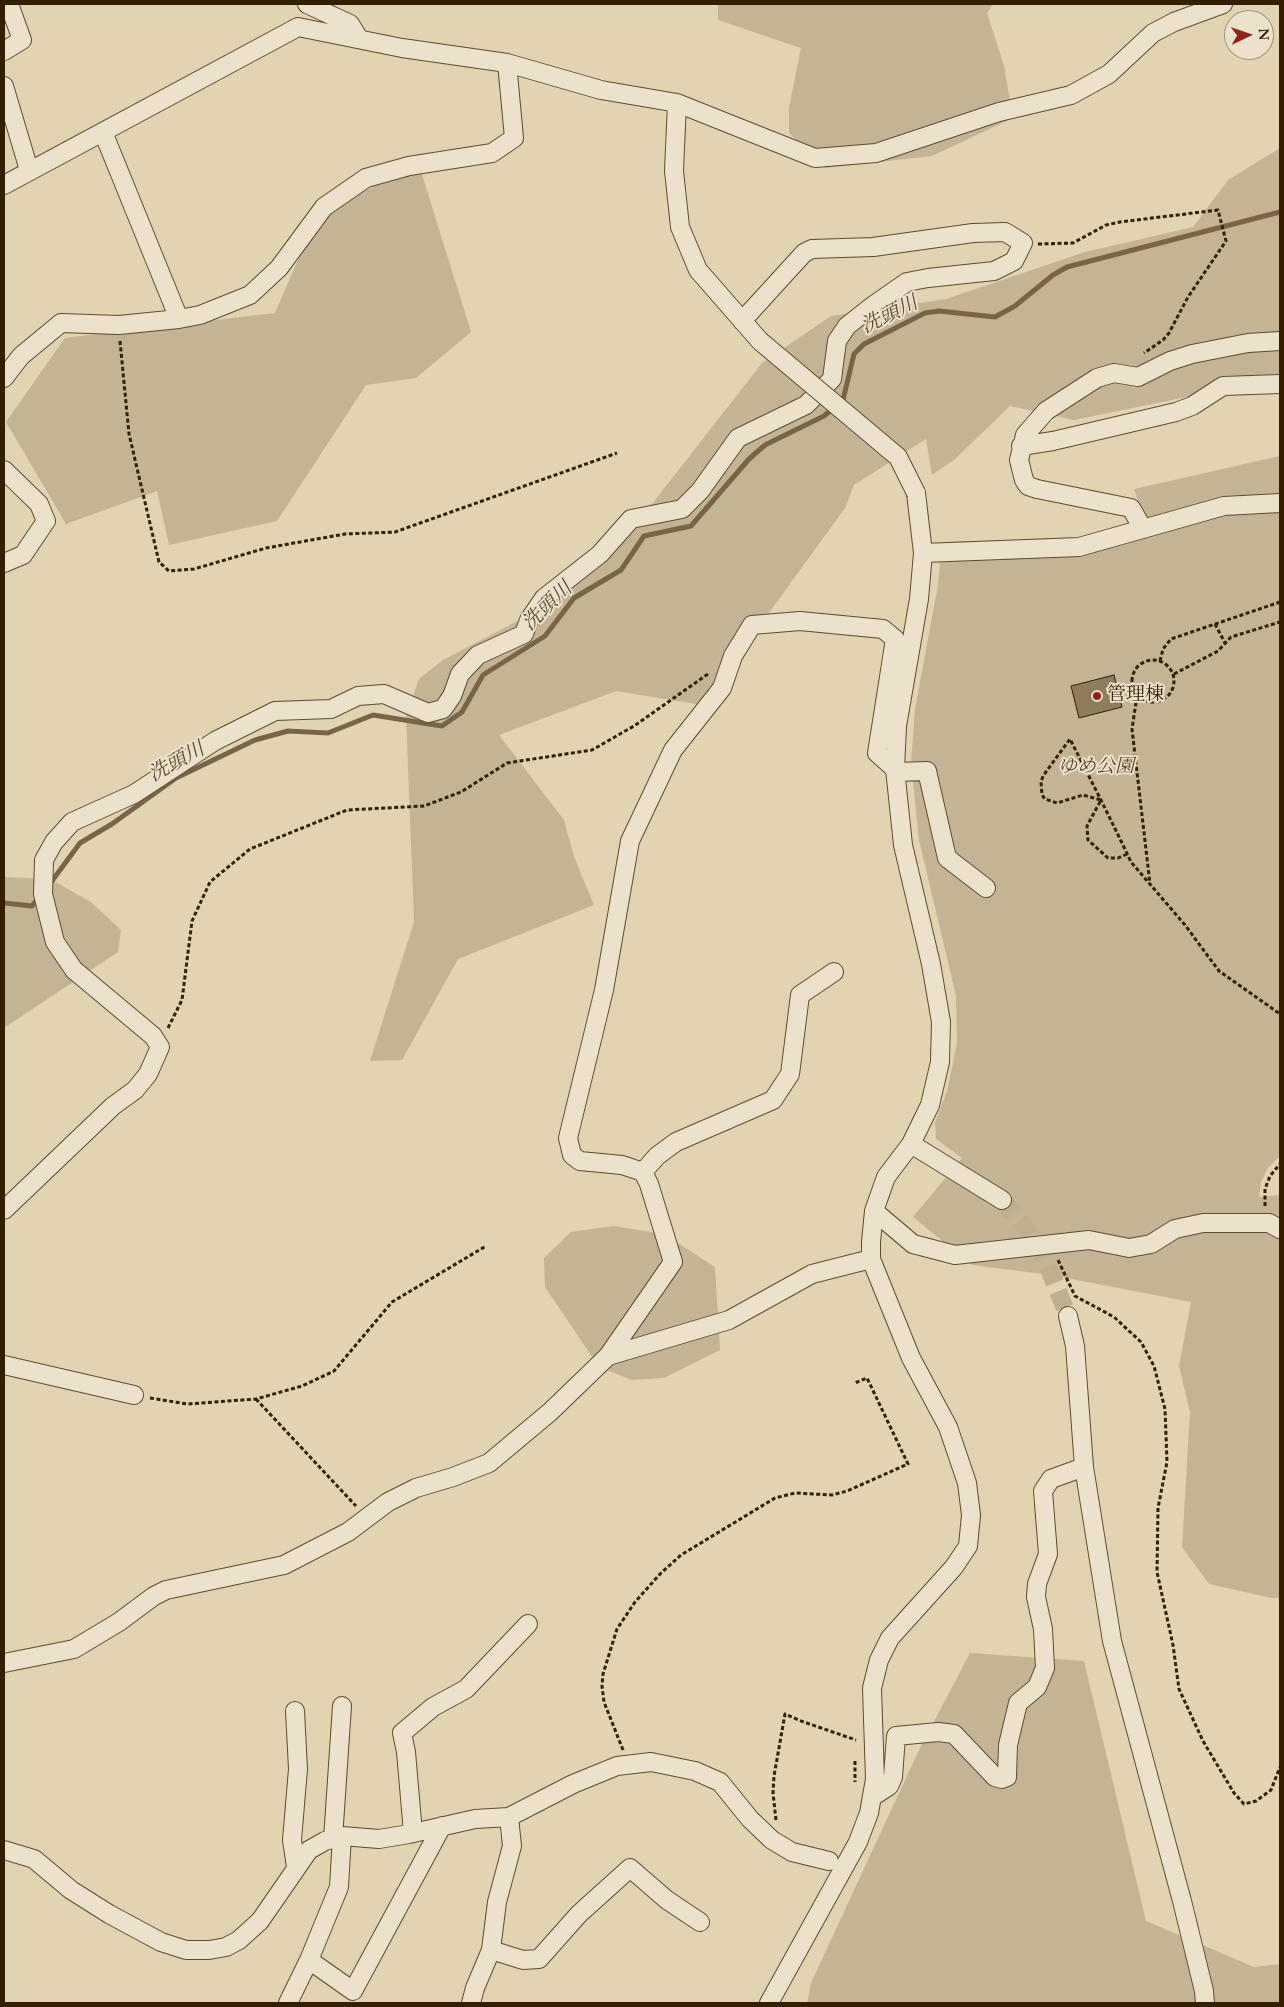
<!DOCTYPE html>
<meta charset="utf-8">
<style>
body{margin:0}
#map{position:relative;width:1284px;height:2007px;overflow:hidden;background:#e2d3b1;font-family:Cardo,serif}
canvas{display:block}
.frame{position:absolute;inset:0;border:5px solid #341e00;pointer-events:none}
.north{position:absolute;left:1224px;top:10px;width:50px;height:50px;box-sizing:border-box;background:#ece2cc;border:1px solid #a2947a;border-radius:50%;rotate:87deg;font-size:14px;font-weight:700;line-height:20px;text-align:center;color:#341e00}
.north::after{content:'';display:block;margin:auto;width:18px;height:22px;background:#8f2418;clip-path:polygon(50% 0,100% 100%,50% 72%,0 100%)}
</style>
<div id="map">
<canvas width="1284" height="2007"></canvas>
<div class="frame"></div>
<div class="north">N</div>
</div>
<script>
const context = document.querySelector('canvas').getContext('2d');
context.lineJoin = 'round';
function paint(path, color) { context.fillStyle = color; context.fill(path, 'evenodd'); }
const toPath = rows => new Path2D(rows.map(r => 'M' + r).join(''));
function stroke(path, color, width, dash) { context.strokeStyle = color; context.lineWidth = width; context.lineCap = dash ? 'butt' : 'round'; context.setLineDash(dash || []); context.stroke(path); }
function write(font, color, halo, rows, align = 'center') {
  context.font = font + ' Cardo,"Noto Serif JP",serif'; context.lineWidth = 4; context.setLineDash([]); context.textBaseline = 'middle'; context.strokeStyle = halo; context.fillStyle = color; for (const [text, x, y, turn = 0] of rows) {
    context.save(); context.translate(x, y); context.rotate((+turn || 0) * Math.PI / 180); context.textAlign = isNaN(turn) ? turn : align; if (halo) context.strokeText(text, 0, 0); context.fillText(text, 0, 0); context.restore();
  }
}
paint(toPath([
 [718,4,993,4,987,13,1004,66,1013,118,932,156,825,168,789,133,789,108,801,48,718,20],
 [1280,148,1280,378,1074,420,1010,406,955,459,932,475,926,439,854,485,845,508,702,705,616,691,499,735,564,820,574,857,594,905,458,959,402,1060,370,1061,414,922,406,716,419,679,443,660,550,604,602,561,652,504,762,363,831,316,946,299,1085,252,1193,227,1228,180],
 [419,165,471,332,416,378,366,385,277,521,169,545,157,491,66,524,6,422,65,338,275,313,318,213],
 [1280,456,1280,1156,1268,1168,1261,1182,1259,1197,1280,1195,1280,1598,1272,1598,1209,1584,1182,1547,1190,1412,1179,1366,1191,1302,1051,1275,972,1265,913,1217,962,1158,936,1139,935,1123,947,1091,957,1043,956,996,919,840,911,762,915,709,938,585,942,542,1078,538,1144,518,1134,489],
 [4,877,50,879,91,902,121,930,118,952,4,1028],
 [613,1226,664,1234,715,1267,720,1350,664,1378,632,1380,599,1367,545,1287,544,1258,571,1232],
 [970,1653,1084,1661,1146,1921,1254,1967,1280,1964,1280,2003,807,2003,811,1983,918,1752]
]), '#c4b493');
stroke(toPath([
 [49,885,80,843,112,824,176,778,255,740,288,731,328,733,373,715,442,726,462,712,483,675,545,636,574,598,621,570,644,536,691,526,749,459,765,445,824,416,843,400,854,354,864,344,925,313,939,311,995,317,1015,306,1053,275,1067,267,1280,212],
 [4,903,32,906,40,896]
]), '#796546', 5);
const building = toPath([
 [1114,675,1122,707,1079,718,1071,686,1114,675]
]);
paint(building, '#8e7c5c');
stroke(building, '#341e00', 1);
stroke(toPath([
 [1002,1200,1026,1228,1047,1264,1068,1316]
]), '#bfaf8e', 18, [18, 9]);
const minor = toPath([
 [307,4,350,24,358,37],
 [4,51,22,40,9,4],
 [4,86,29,170],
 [677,103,674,171,680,227,698,270,760,341],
 [103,132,179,319],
 [4,185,298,27,402,48,507,63,601,90,677,103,815,158,876,153,999,112,1071,95,1109,74,1153,33,1174,22,1223,4],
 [4,378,21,356,61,323,119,325,179,319,200,315,250,295,279,268,324,207,366,178,409,166,492,153,514,138,507,63],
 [1021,446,1053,441,1176,412,1192,406,1223,386,1280,384],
 [4,470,39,504,46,521,23,555,4,563],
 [1143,529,1131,508,1037,489,1028,486,1024,480,1019,460,1025,435,1046,411,1097,378,1114,373,1138,377,1170,361,1192,354,1248,343,1280,341],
 [923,553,1079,547,1224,506,1280,503],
 [895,772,927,771,947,858,986,888],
 [911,1144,1002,1200],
 [643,1172,622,1165,580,1161,572,1155,568,1138,604,990,630,841,673,750,722,688,733,656,752,625,800,621,883,629,895,639,877,753,895,769],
 [4,1210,113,1106,135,1090,148,1074,160,1047,153,1036,74,970,55,942,43,894,44,860,54,842,72,822,134,794,215,741,275,711,331,709,358,696,384,694,428,713,443,709,452,696,460,674,478,655,524,634,529,620,544,598,600,554,631,519,682,509,700,491,738,438,806,405,832,379,837,341,847,326,871,307,907,282,928,278,994,271,1014,261,1023,243,1005,232,973,233,873,247,812,249,804,253,742,321],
 [874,1211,913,1244,955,1255,1089,1240,1129,1248,1151,1244,1175,1229,1203,1223,1269,1223,1280,1229],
 [1068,1316,1075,1346,1084,1467,1112,1641,1182,1901,1204,1991,1205,2003],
 [608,1356,673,1262,649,1184,643,1172,657,1156,676,1142,773,1100,790,1074,800,995,834,972],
 [4,1365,134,1395],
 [4,1663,74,1649,119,1622,154,1596,166,1590,284,1565,348,1532,388,1502,416,1488,453,1477,489,1463,550,1412,608,1356,729,1320,812,1274,871,1259],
 [295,1711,298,1769,292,1840,296,1867],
 [872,1797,889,1786,893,1777,896,1736,938,1732,954,1734,995,1777,1002,1779,1007,1777,1008,1745,1018,1703,1037,1687,1045,1668,1043,1629,1036,1597,1037,1584,1048,1554,1043,1491,1051,1479,1084,1467],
 [413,1833,406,1752,402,1733,433,1707,466,1689,528,1624],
 [333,1839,342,1706],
 [4,1850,34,1859,71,1890,109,1914,161,1942,186,1950,209,1950,226,1947,239,1940,260,1921,309,1850,325,1841,342,1836],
 [491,1950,523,1960,539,1959,579,1914,630,1868,667,1900,700,1922],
 [309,1960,353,1991,442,1826],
 [288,2003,309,1960,339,1887,342,1836,379,1839,409,1834,475,1819,509,1817,573,1784,617,1766,651,1762,695,1771,720,1782,750,1819,772,1840,792,1852,829,1861],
 [471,2003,475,1988,491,1950,497,1902,512,1846,509,1817],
 [769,2003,858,1842,869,1813,875,1779,872,1688,879,1660,890,1638,954,1567,968,1546,971,1515,967,1483,948,1427,911,1358,871,1259,871,1242,874,1211,886,1177,911,1144,930,1105,940,1062,941,1022,931,964,903,845,895,769,897,726,919,599,923,553,916,493]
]);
stroke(minor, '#604b2c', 20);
stroke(toPath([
 [1038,244,1073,243,1106,225,1120,222,1218,210,1226,241,1188,297,1169,333,1163,340,1144,353],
 [120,341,129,434,159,562,169,571,194,569,266,548,345,534,395,532,617,453],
 [1215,624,1225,643],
 '1132 681a21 21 0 1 1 42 0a21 21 0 1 1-42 0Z',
 [1160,661,1163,649,1171,639,1280,602],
 [1174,674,1218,651,1231,637,1280,622],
 [1137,696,1132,729,1150,884],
 [1127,854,1118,858,1108,858,1088,840,1087,826,1101,800,1083,795,1057,803,1045,799,1042,795,1041,782,1043,776,1070,739,1101,800,1122,843,1131,862,1185,925,1219,971,1280,1014],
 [168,1028,182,1000,192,921,210,882,250,849,347,810,424,806,461,792,507,763,592,750,634,726,708,674],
 [1265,1206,1265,1189,1270,1176,1280,1164],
 [1058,1260,1075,1296,1114,1317,1141,1342,1154,1366,1165,1409,1167,1462,1158,1508,1157,1572,1173,1645,1179,1689,1203,1741,1234,1793,1244,1804,1256,1801,1271,1790,1280,1767],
 [150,1398,187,1404,256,1399,302,1386,334,1371,392,1302,486,1246],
 [256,1399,356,1506],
 [623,1750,604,1702,602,1686,603,1674,617,1629,635,1602,660,1574,681,1555,775,1498,795,1493,832,1495,847,1491,908,1464,867,1378,855,1383],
 [855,1761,855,1782],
 [776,1820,773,1793,774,1776,785,1714,801,1721,856,1740]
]), '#341e00', 3, [4, 2.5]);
stroke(minor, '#ece2cc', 18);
const minorBridge = toPath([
 [760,341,898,457,916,493]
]);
stroke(minorBridge, '#604b2c', 20, []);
stroke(minorBridge, '#ece2cc', 18);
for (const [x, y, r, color] of [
 [1097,696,5,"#8f2418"]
]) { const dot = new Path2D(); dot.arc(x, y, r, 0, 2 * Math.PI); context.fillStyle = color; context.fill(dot); stroke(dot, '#ece2cc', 2); }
write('19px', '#341e00', '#ece2cc', [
 ["管理棟",1107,696]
], 'left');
write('italic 19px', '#584425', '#ece2cc', [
 ["ゆめ公園",1096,768]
]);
write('italic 20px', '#5c4829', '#ece2cc', [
 ["洗頭川",890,316,-26],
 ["洗頭川",548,607,-44],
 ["洗頭川",177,763,-29]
]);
</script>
